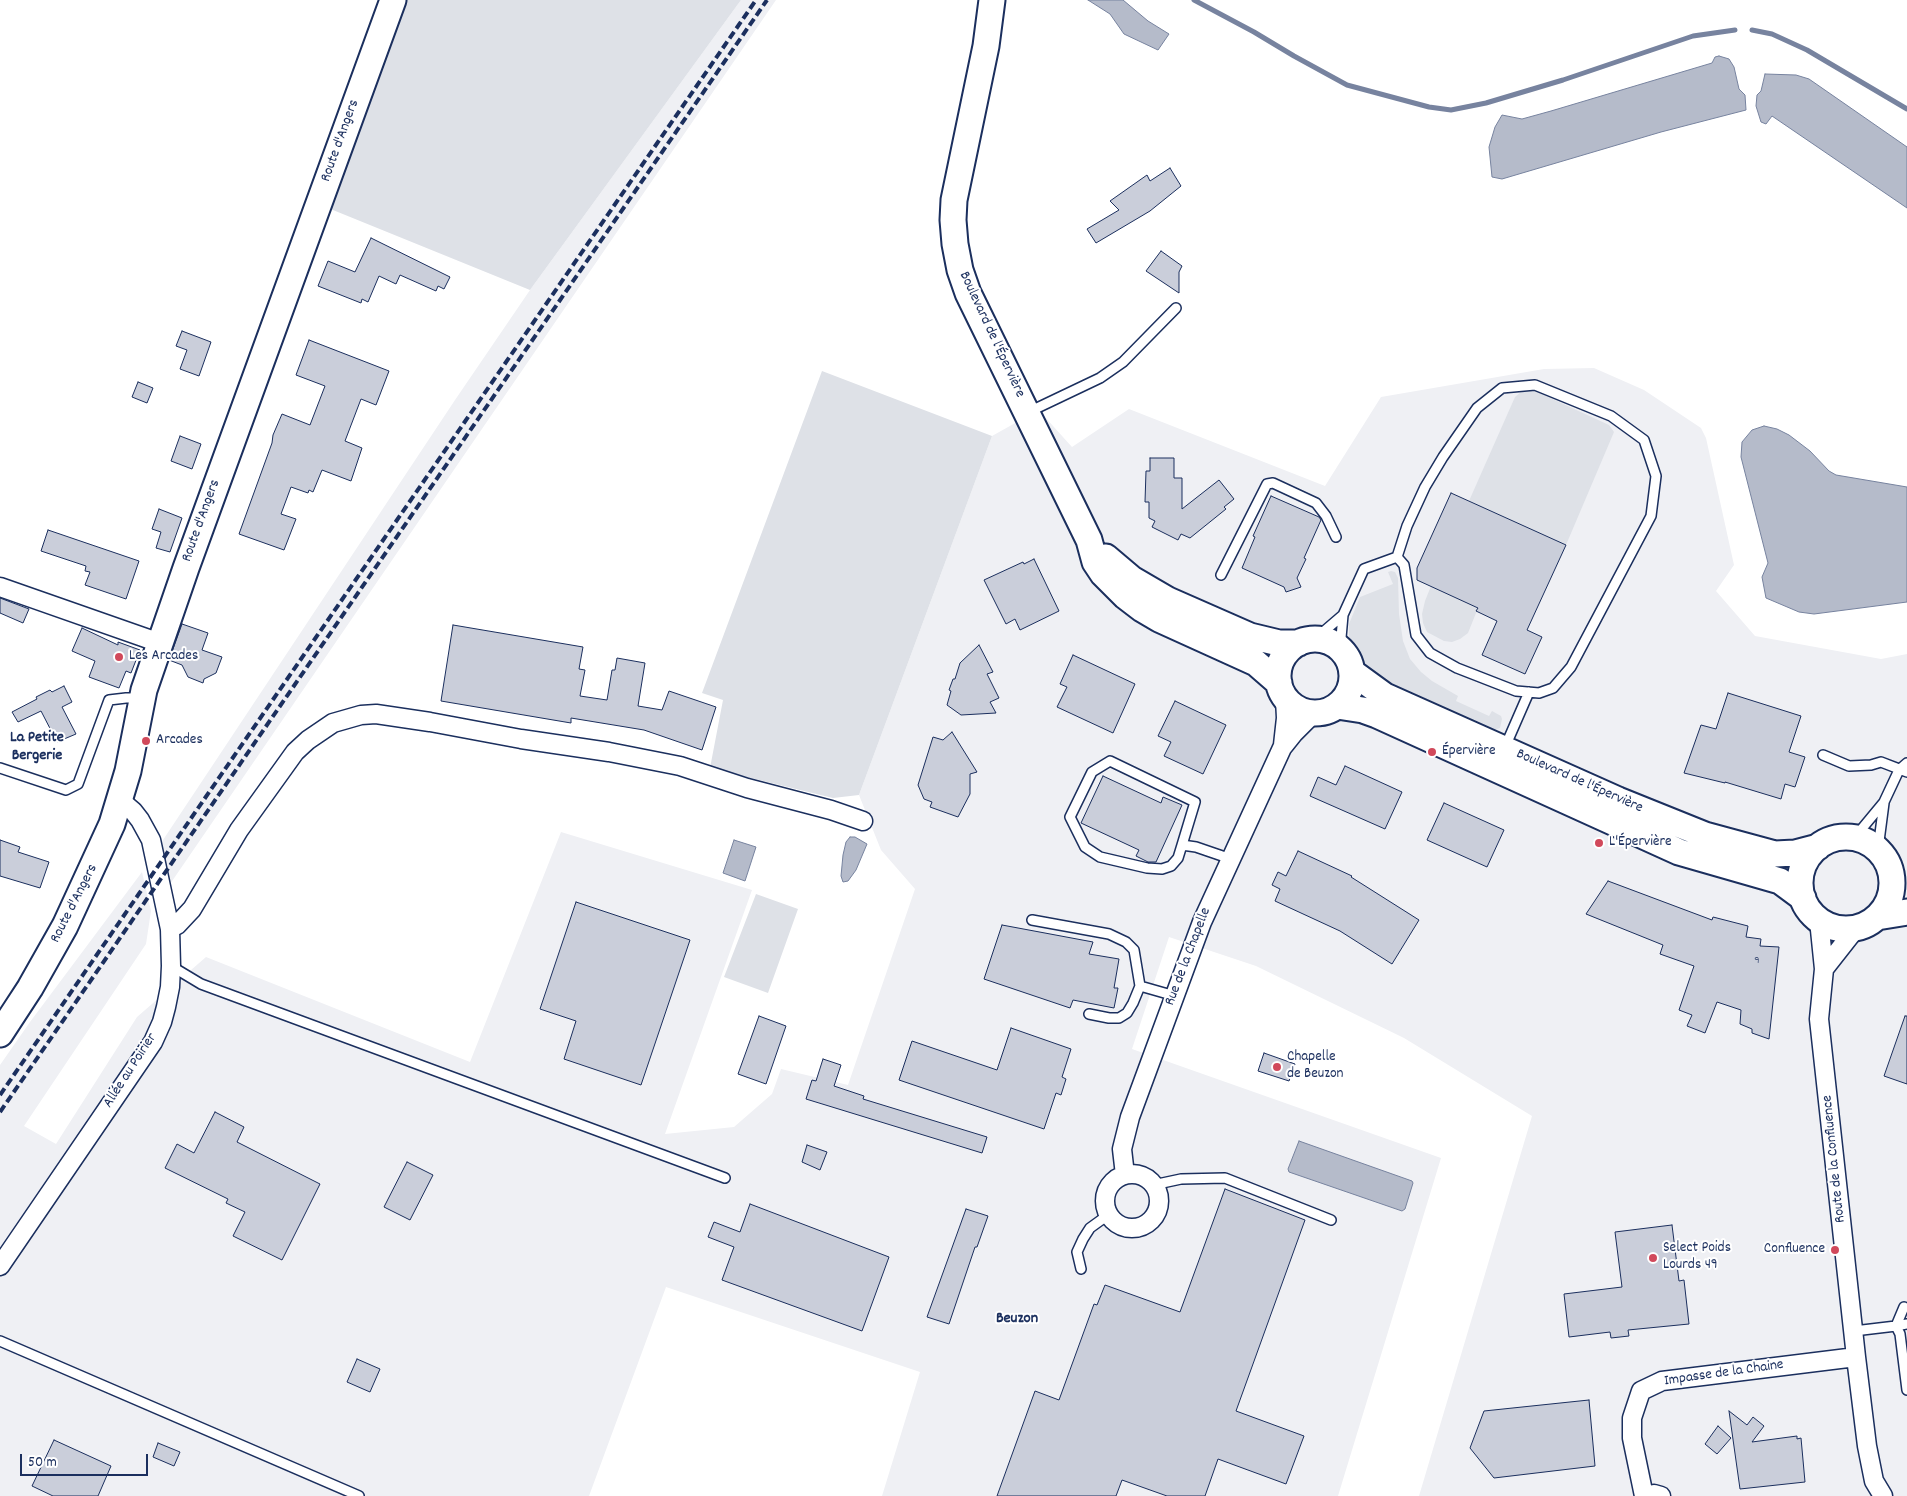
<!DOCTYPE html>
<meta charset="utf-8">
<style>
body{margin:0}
#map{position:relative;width:1907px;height:1496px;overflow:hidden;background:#fff;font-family:Dekko,sans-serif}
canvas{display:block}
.scale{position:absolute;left:20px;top:1454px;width:128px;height:22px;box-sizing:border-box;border:2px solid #1b2f5e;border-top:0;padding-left:6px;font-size:15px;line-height:18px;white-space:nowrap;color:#1b2f5e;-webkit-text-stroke:4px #fff;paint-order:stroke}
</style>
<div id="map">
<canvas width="1907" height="1496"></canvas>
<div class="scale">50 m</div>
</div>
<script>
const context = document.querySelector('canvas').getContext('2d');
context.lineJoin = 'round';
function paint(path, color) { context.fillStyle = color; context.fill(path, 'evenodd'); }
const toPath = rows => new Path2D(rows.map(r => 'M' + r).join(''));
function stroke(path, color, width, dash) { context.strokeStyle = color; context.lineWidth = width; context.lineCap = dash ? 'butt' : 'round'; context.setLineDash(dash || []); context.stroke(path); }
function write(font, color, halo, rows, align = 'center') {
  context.font = font + ' Dekko,sans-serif'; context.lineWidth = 4; context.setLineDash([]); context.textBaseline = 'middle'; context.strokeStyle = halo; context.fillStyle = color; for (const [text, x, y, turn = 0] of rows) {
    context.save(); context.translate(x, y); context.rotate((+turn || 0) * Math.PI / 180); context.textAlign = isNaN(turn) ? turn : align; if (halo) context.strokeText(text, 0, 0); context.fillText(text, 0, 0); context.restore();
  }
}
paint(toPath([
 [741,0,776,0,168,887,161,843,455,400,530,290],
 [1594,368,1644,390,1701,428,1706,438,1734,565,1716,591,1755,636,1881,659,1907,654,1907,1496,1419,1496,1532,1116,1404,1038,1256,966,1169,937,1132,1049,1441,1158,1338,1496,882,1496,920,1372,666,1287,589,1496,0,1496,0,1065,30,1022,142,872,151,911,146,944,24,1126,56,1144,137,1017,206,957,470,1062,561,832,752,890,665,1134,734,1127,772,1094,781,1069,848,1085,915,889,881,850,859,795,992,436,1017,422,1044,416,1072,447,1129,409,1325,486,1381,397,1544,369]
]), '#eff0f4');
paint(toPath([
 [404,0,741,0,530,290,328,208],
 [822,371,992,436,859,795,833,798,710,768,723,700,702,693],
 [1535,391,1609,425,1614,432,1566,545,1469,501,1515,397,1521,392],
 [1391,571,1395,572,1398,578,1399,614,1403,641,1410,659,1421,672,1432,681,1458,696,1456,701,1489,716,1492,711,1501,716,1502,719,1500,728,1486,733,1363,672,1359,661,1351,647,1349,639,1349,624,1360,597,1393,584,1388,572],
 [1431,586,1478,608,1468,633,1460,639,1452,642,1444,641,1427,632,1423,623,1422,614,1425,601],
 [756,894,798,909,768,993,724,977]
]), '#dee1e7');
const water = toPath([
 [1088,0,1123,0,1148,21,1169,34,1158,50,1124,34,1110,14,1088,0],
 [1719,56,1729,59,1734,67,1739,89,1745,95,1746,110,1661,132,1502,179,1492,177,1489,147,1495,127,1502,115,1522,119,1551,111,1712,63,1715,57,1719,56],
 [1765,74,1796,75,1809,79,1907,147,1907,208,1772,116,1766,124,1761,122,1756,106,1757,95,1761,91,1765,74],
 [1764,426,1777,429,1789,435,1810,451,1829,471,1836,475,1907,487,1907,602,1814,614,1799,612,1766,598,1762,577,1768,563,1741,457,1742,442,1752,430,1764,426],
 [850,837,855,837,867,844,856,870,848,881,843,882,841,876,843,855,846,842,850,837],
 [734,840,756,847,745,881,723,873,734,840],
 [1299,1141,1412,1181,1413,1183,1405,1209,1402,1211,1289,1172,1288,1169,1299,1141]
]);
paint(water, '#b5bbca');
stroke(water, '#77839f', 1);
stroke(toPath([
 [1194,0,1254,32,1294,56,1347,85,1429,107,1451,110,1486,103,1563,80,1693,36,1735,30],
 [1752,30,1772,34,1807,50,1907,109]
]), '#77839f', 5);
const building = toPath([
 [1170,168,1181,186,1150,211,1096,243,1087,229,1119,210,1110,201,1147,175,1150,181,1170,168],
 [371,238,450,277,444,289,438,286,436,291,400,275,396,284,379,276,368,302,362,299,361,303,318,286,328,261,355,272,371,238],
 [1161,251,1182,266,1179,272,1179,293,1146,271,1161,251],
 [182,331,211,342,199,376,180,369,187,350,176,346,182,331],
 [309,340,389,371,376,405,361,399,345,441,362,448,351,481,322,470,313,492,309,490,308,493,291,487,281,514,296,519,284,550,239,534,272,443,273,435,282,414,310,425,325,386,296,375,309,340],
 [138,382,153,388,147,403,132,397,138,382],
 [180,436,201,444,192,469,171,461,180,436],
 [1150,458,1174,458,1174,478,1182,478,1182,509,1219,480,1234,499,1224,507,1226,509,1190,538,1181,534,1178,540,1152,527,1155,521,1149,518,1149,502,1145,502,1146,471,1150,471,1150,458],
 [1451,493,1566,545,1527,630,1542,637,1525,674,1482,655,1497,621,1476,611,1478,608,1417,580,1417,568,1451,493],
 [1271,496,1319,517,1321,520,1304,558,1306,559,1297,578,1301,587,1286,592,1284,587,1242,568,1255,537,1253,536,1271,496],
 [159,509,182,518,170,552,156,548,161,532,152,529,159,509],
 [48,530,139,561,126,599,85,585,90,572,85,571,86,566,41,551,48,530],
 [1034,559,1059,611,1020,630,1015,619,1006,624,984,580,1023,562,1024,564,1034,559],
 [0,598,29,609,23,623,0,613,0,598],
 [182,624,208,633,202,650,222,657,216,673,204,679,203,683,188,677,182,665,169,660,182,624],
 [453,625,583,647,579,669,585,670,580,696,607,700,612,670,615,670,617,658,645,663,638,706,662,710,669,691,716,707,702,750,644,730,571,718,571,723,441,701,453,625],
 [82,628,118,645,118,642,140,650,131,673,126,671,119,688,89,677,95,661,72,651,82,628],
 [979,645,993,672,987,674,999,698,990,702,996,713,961,715,947,705,951,691,949,690,953,679,955,679,960,663,979,645],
 [1073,655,1135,684,1113,733,1057,707,1067,687,1060,684,1073,655],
 [64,686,72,702,62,707,76,734,57,742,41,711,18,722,12,712,37,699,36,697,50,690,52,692,64,686],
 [1728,693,1801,716,1789,752,1805,757,1795,787,1785,784,1781,799,1725,782,1725,783,1684,773,1701,725,1716,729,1728,693],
 [1175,701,1226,725,1203,774,1164,756,1171,742,1158,736,1175,701],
 [952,732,977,772,970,774,970,794,958,817,930,807,932,802,924,799,918,785,933,737,943,740,952,732],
 [1345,766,1402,792,1385,829,1310,796,1318,777,1336,785,1345,766],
 [1103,776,1161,803,1163,797,1182,805,1156,862,1148,862,1136,856,1139,850,1081,823,1103,776],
 [1444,803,1504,830,1487,867,1427,840,1444,803],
 [0,840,20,847,18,852,49,862,40,888,0,876,0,840],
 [1298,851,1352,876,1351,877,1419,920,1392,964,1340,931,1275,901,1280,889,1272,885,1278,872,1286,876,1298,851],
 [1608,881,1712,920,1713,917,1748,926,1746,937,1761,939,1760,946,1779,947,1769,1039,1752,1033,1752,1029,1740,1024,1741,1010,1717,1002,1705,1033,1687,1026,1692,1015,1679,1010,1694,966,1660,954,1663,945,1586,914,1608,881],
 [576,902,690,940,641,1085,564,1059,576,1021,540,1009,576,902],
 [1002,925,1093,942,1089,954,1119,959,1114,988,1118,988,1114,1008,1073,1000,1070,1008,984,979,1002,925],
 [759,1016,786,1026,766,1084,738,1074,759,1016],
 [1905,1016,1907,1016,1907,1084,1884,1076,1905,1016],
 [1011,1028,1071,1049,1062,1077,1066,1079,1061,1095,1056,1093,1044,1129,899,1080,912,1041,997,1070,1011,1028],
 [1264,1053,1295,1064,1289,1081,1258,1071,1264,1053],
 [823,1059,841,1065,834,1086,864,1096,863,1099,987,1137,982,1153,806,1099,812,1080,816,1081,823,1059],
 [215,1112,244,1127,237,1142,320,1184,282,1260,233,1236,245,1212,226,1203,228,1199,165,1168,177,1144,194,1153,215,1112],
 [807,1145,827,1152,820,1170,802,1162,807,1145],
 [407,1162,433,1175,410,1220,384,1207,407,1162],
 [1225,1189,1305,1220,1236,1411,1304,1436,1286,1484,1218,1459,1205,1496,1167,1496,1122,1480,1116,1496,997,1496,1035,1391,1059,1400,1094,1304,1097,1305,1105,1285,1180,1312,1225,1189],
 [750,1204,889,1257,862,1331,722,1280,734,1247,708,1237,714,1222,740,1232,750,1204],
 [966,1209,988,1216,977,1247,975,1247,949,1324,927,1317,966,1209],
 [1672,1225,1679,1281,1684,1280,1689,1324,1628,1330,1629,1336,1611,1338,1610,1332,1569,1337,1564,1294,1622,1287,1615,1232,1672,1225],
 [357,1359,380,1369,370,1392,347,1382,357,1359],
 [1589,1400,1595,1466,1494,1478,1470,1448,1484,1411,1589,1400],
 [1729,1411,1747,1425,1753,1417,1764,1426,1752,1442,1797,1436,1797,1439,1801,1438,1805,1482,1740,1489,1729,1411],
 [1718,1426,1731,1438,1717,1454,1705,1444,1718,1426],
 [54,1440,111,1466,98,1496,53,1496,32,1486,54,1440],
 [158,1443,180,1452,174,1466,153,1457,158,1443]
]);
paint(building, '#caceda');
stroke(building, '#1b2f5e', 1);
const lane = toPath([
 [1029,410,1037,408,1100,378,1123,362,1176,308],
 [1221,575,1267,484,1273,483,1316,503,1326,516,1336,537],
 [1315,639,1343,615],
 [1340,649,1343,615,1364,569,1397,557,1404,565,1416,635,1430,653,1457,668,1516,691,1539,693,1553,688,1571,667,1651,516,1656,476,1644,440,1611,416,1535,385,1502,388,1477,408,1443,457,1425,487,1407,526,1397,557],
 [1505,747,1529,692],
 [1823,755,1849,766,1871,765,1881,762,1907,772],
 [0,768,66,790,78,784,109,700,126,698,141,698],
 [1855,837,1884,802,1899,770,1907,763],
 [1182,845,1178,858,1171,866,1162,869,1147,868,1100,857,1085,847,1070,817,1092,772,1110,761,1195,802,1182,845,1196,847,1231,859],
 [1878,849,1884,803],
 [1032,920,1109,934,1126,942,1134,950,1140,986,1175,996],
 [171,966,201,984,725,1178],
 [1089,1014,1109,1018,1119,1018,1127,1013,1133,1003,1140,986],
 [1153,1185,1181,1179,1225,1178,1331,1220],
 [1081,1269,1077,1252,1083,1239,1090,1228,1108,1215],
 [1907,1324,1896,1326,1900,1334,1907,1390],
 [1854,1331,1896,1326,1904,1307],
 [0,1341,359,1496]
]);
const street = toPath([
 [0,587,160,643],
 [1283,745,1286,718,1285,699],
 [1819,920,1824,969,1819,1019,1856,1357,1867,1446,1874,1481,1883,1496],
 [170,929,177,925,192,909,239,830,295,752,308,740,333,723,361,715,376,714,430,722,521,739,609,752,680,766,747,788,831,810,863,821],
 [1824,969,1857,927],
 '1105 1201a27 27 0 1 1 54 0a27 27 0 1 1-54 0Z',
 [1125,1175,1122,1149,1130,1117,1202,922,1282,748,1294,733,1314,713],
 [0,1266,153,1042,162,1022,166,1007,170,987,171,966,170,929,151,840,140,820,133,811,120,800],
 [1644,1496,1632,1438,1632,1418,1641,1391,1662,1381,1856,1357],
 [1644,1496,1654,1494,1661,1496]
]);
const secondary = toPath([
 [992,0,986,46,954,200,953,220,955,244,960,270,968,293,1089,540,1095,562,1103,574,1125,596,1142,609,1159,619,1256,663,1279,683],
 [1106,557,1132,579,1168,600,1250,636,1279,643,1299,643],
 '1278 676a37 37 0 1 1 74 0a37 37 0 1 1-74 0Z',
 [1352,672,1385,696,1618,800,1705,835,1775,854,1795,853,1818,847],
 [1337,706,1363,710,1377,715,1679,852,1780,881,1803,898],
 '1800 883a46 46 0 1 1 92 0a46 46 0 1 1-92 0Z',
 [1877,917,1907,912],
 [0,1034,30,988,65,926,112,824,128,771,144,690,186,568,393,0]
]);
stroke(lane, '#1b2f5e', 12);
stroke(street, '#1b2f5e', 21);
stroke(secondary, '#1b2f5e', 29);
stroke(lane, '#fff', 9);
stroke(street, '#fff', 18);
stroke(secondary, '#fff', 25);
stroke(toPath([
 [0,1095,756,0],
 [0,1112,767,0]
]), '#1b2f5e', 4, [8, 4]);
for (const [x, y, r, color] of [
 [119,657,5,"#d1495b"],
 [146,741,5,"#d1495b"],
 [1432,752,5,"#d1495b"],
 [1599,843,5,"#d1495b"],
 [1277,1067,5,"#d1495b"],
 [1835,1250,5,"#d1495b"],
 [1653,1258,5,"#d1495b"]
]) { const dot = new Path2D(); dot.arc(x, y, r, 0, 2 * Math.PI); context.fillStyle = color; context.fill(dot); stroke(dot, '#fff', 2); }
write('12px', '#47577d', null, [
 ["9",1757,961]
]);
write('15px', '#1b2f5e', '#fff', [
 ["Route d'Angers",341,141,-70],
 ["Boulevard de l'Épervière",991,335,65],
 ["Route d'Angers",202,521,-70],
 ["Boulevard de l'Épervière",1579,782,24],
 ["Route d'Angers",75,904,-63],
 ["Rue de la Chapelle",1189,957,-69],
 ["Allée au Poirier",131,1071,-57],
 ["Route de la Confluence",1835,1159,-96],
 ["Impasse de la Chaine",1724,1374,-8]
]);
write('15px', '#1b2f5e', '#fff', [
 ["Les Arcades",129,657],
 ["Arcades",156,741],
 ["Épervière",1442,752],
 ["L'Épervière",1609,843],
 ["Chapelle",1287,1058],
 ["de Beuzon",1287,1075],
 ["Select Poids",1663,1249],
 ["Lourds 49",1663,1266],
 ["Confluence",1825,1250,"right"]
], 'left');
write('bold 16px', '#1b2f5e', '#fff', [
 ["La Petite",37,739],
 ["Bergerie",37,757],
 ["Beuzon",1017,1320]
]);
</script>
